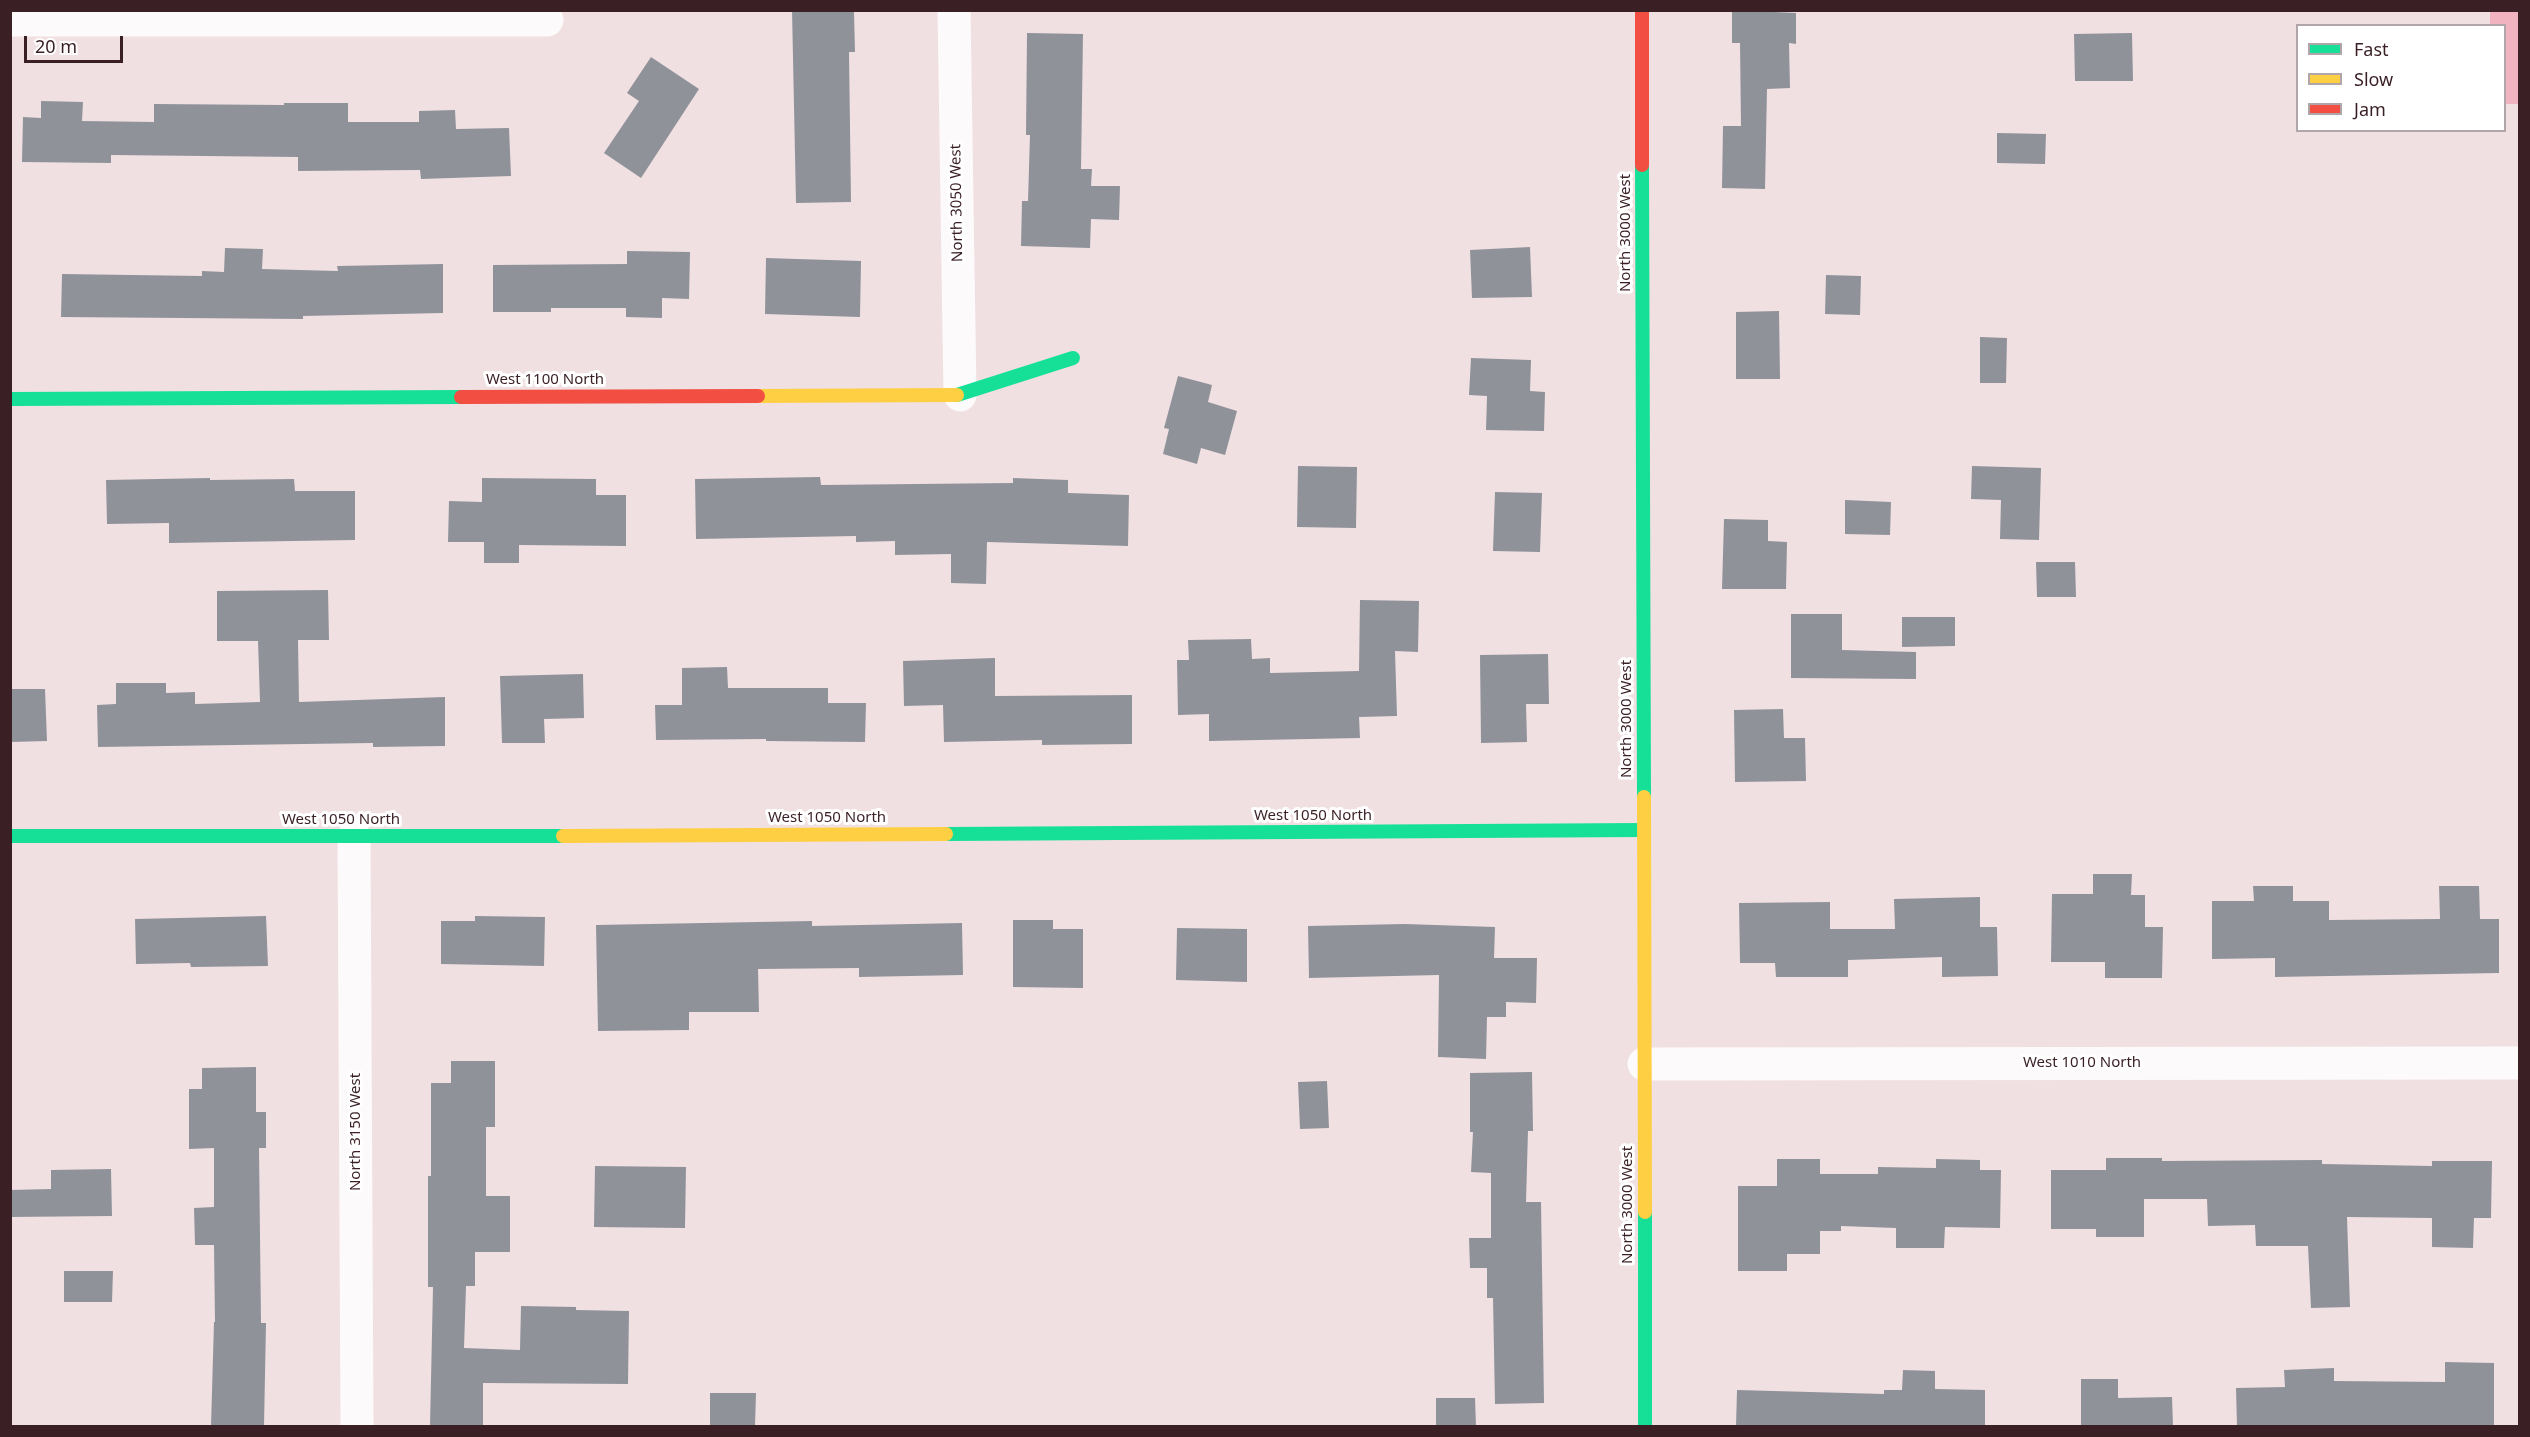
<!DOCTYPE html>
<style>
body{margin:0}
#map{position:relative;width:2530px;height:1437px;overflow:hidden;background:#f0e0e2;font-family:"Noto Sans",sans-serif}
canvas{display:block}
.frame{position:absolute;inset:0;border:12px solid #3a1f25;pointer-events:none}
.legend{position:absolute;left:2296px;top:24px;width:210px;height:108px;box-sizing:border-box;background:#fff;border:2px solid #b0a5a8;margin:0;padding:8px 10px;list-style:none;font-size:18px;color:#3a1f25}
.legend li{display:flex;align-items:center;gap:12px;height:30px}
.legend b{width:30px;border:2px solid #b0a5a8}
.scale{position:absolute;left:24px;top:36px;width:99px;height:27px;box-sizing:border-box;border:3px solid #3a1f25;border-top:0;padding-left:8px;font-size:18px;line-height:21px;white-space:nowrap;color:#3a1f25;-webkit-text-stroke:4px #fff;paint-order:stroke}
</style>
<div id="map">
<canvas width="2530" height="1437"></canvas>
<div class="frame"></div>
<ul class="legend">
<li><b style="height:8px;background:#16e098"></b>Fast</li>
<li><b style="height:8px;background:#ffcf43"></b>Slow</li>
<li><b style="height:8px;background:#f24e42"></b>Jam</li>
</ul>
<div class="scale">20 m</div>
</div>
<script>
const context = document.querySelector('canvas').getContext('2d');
context.lineJoin = 'round';
function paint(path, color) { context.fillStyle = color; context.fill(path, 'evenodd'); }
const toPath = rows => new Path2D(rows.map(r => 'M' + r).join(''));
function stroke(path, color, width, dash) { context.strokeStyle = color; context.lineWidth = width; context.lineCap = dash ? 'butt' : 'round'; context.setLineDash(dash || []); context.stroke(path); }
function write(font, color, halo, rows, align = 'center') {
  context.font = font + ' "Noto Sans",sans-serif'; context.lineWidth = 6; context.setLineDash([]); context.textBaseline = 'middle'; context.strokeStyle = halo; context.fillStyle = color; for (const [text, x, y, turn = 0] of rows) {
    context.save(); context.translate(x, y); context.rotate((+turn || 0) * Math.PI / 180); context.textAlign = isNaN(turn) ? turn : align; if (halo) context.strokeText(text, 0, 0); context.fillText(text, 0, 0); context.restore();
  }
}
paint(toPath([
 [2490,11,2519,11,2519,104,2505,104,2504,26,2490,25]
]), '#f1b3bf');
paint(toPath([
 [792,10,854,12,855,52,849,52,851,202,796,203],
 [1732,10,1796,13,1796,44,1789,43,1790,88,1767,89,1765,189,1722,188,1723,126,1741,126,1740,43,1732,43],
 [1027,33,1083,34,1081,169,1092,169,1091,186,1120,186,1119,220,1091,219,1090,248,1021,246,1022,201,1028,201,1030,135,1026,135],
 [2132,33,2133,81,2075,81,2074,34],
 [651,57,699,89,641,178,604,153,639,101,627,93],
 [41,101,83,102,82,121,154,122,154,104,284,105,284,103,348,103,348,122,419,122,419,111,455,110,456,129,509,128,511,176,421,179,420,170,298,171,298,157,111,155,111,163,22,162,23,117,41,118],
 [1997,133,2046,134,2045,164,1997,163],
 [1530,247,1532,297,1472,298,1470,250],
 [225,248,263,249,262,269,338,271,337,266,443,264,443,313,303,316,303,319,61,317,62,274,202,276,202,271,224,272],
 [627,251,690,252,689,299,662,298,662,318,626,317,626,308,551,308,551,312,493,312,493,265,627,264],
 [766,258,861,261,860,317,765,314],
 [1826,275,1861,276,1860,315,1825,314],
 [1779,311,1780,379,1736,379,1736,312],
 [1980,337,2007,338,2006,383,1980,383],
 [1471,358,1531,360,1530,391,1545,392,1544,431,1486,430,1487,396,1469,395],
 [1178,376,1212,385,1208,402,1237,411,1225,455,1201,448,1197,464,1163,454,1169,429,1164,428],
 [1298,466,1357,467,1356,528,1297,527],
 [1972,466,2041,468,2039,540,2000,539,2001,500,1971,499],
 [820,477,821,485,1013,483,1013,478,1068,480,1068,493,1129,495,1128,546,987,542,986,584,951,583,951,554,895,555,895,541,856,542,856,536,696,539,695,479],
 [210,478,210,480,294,479,295,491,355,491,355,540,169,543,169,523,107,524,106,480],
 [482,478,596,479,596,495,626,495,626,546,519,545,519,563,484,563,484,542,448,542,449,501,482,502],
 [1495,492,1542,493,1540,552,1493,551],
 [1845,500,1891,502,1890,535,1845,534],
 [1724,519,1768,520,1768,541,1787,542,1786,589,1722,589],
 [2036,562,2075,562,2076,597,2037,597],
 [328,590,329,640,298,640,299,702,445,697,445,746,373,747,373,743,98,747,97,705,116,704,116,683,166,683,166,693,195,692,195,704,260,702,258,641,217,641,217,591],
 [1360,600,1419,601,1418,652,1395,651,1397,716,1359,717,1360,738,1209,741,1209,714,1178,715,1177,660,1189,660,1188,640,1251,639,1252,659,1270,658,1270,673,1359,671],
 [1791,614,1842,614,1842,650,1916,652,1916,679,1791,678],
 [1902,617,1955,617,1955,646,1902,647],
 [1548,654,1549,704,1526,704,1527,742,1481,743,1480,655],
 [995,658,995,696,1132,695,1132,744,1042,745,1042,740,944,742,943,705,904,706,903,661],
 [727,667,728,688,828,688,828,703,866,703,865,742,766,741,766,739,656,740,655,705,682,705,682,668],
 [583,674,584,718,544,719,545,743,502,743,500,676],
 [10,689,45,689,47,741,10,742],
 [1783,709,1784,738,1805,738,1806,781,1735,782,1734,710],
 [2093,874,2132,874,2131,895,2145,895,2145,927,2163,927,2162,978,2105,978,2105,962,2051,962,2052,894,2093,894],
 [2253,886,2293,886,2293,901,2329,901,2329,920,2440,919,2439,886,2479,886,2480,919,2499,919,2499,973,2275,977,2275,958,2212,959,2212,901,2254,901],
 [1980,897,1980,927,1997,927,1998,976,1942,977,1942,957,1848,960,1848,977,1776,977,1775,963,1740,963,1739,903,1830,902,1830,929,1895,929,1894,899],
 [266,916,268,966,191,967,190,963,136,964,135,919],
 [475,916,545,917,544,966,441,964,441,921,475,921],
 [1013,920,1053,920,1053,929,1083,929,1083,988,1013,987],
 [812,921,812,926,962,923,963,975,859,977,859,968,758,969,759,1012,689,1012,689,1030,598,1031,596,925],
 [1405,924,1495,927,1494,958,1537,958,1536,1003,1506,1002,1506,1017,1487,1017,1486,1059,1438,1057,1439,975,1309,978,1308,926],
 [1177,928,1247,929,1247,982,1176,980],
 [451,1061,495,1061,495,1127,486,1127,486,1196,510,1196,510,1252,475,1252,475,1286,466,1286,464,1348,520,1350,521,1306,576,1307,576,1310,629,1311,628,1384,483,1383,483,1426,430,1426,433,1287,428,1287,428,1176,431,1176,431,1083,451,1083],
 [256,1067,256,1112,266,1112,266,1148,259,1148,261,1323,266,1323,264,1426,211,1426,214,1322,215,1322,214,1245,195,1245,194,1208,214,1207,214,1148,189,1149,189,1089,202,1089,202,1068],
 [1532,1072,1533,1131,1528,1131,1526,1202,1541,1202,1544,1403,1495,1404,1493,1298,1487,1298,1487,1268,1470,1268,1469,1238,1491,1238,1491,1173,1471,1172,1473,1132,1470,1132,1470,1073],
 [1327,1081,1329,1128,1300,1129,1298,1082],
 [2106,1158,2162,1158,2162,1161,2322,1160,2322,1164,2432,1166,2432,1161,2492,1161,2491,1218,2474,1218,2473,1248,2432,1247,2432,1218,2347,1217,2350,1307,2311,1308,2308,1246,2256,1246,2255,1225,2208,1226,2207,1199,2144,1199,2144,1237,2096,1237,2096,1229,2051,1229,2051,1170,2106,1170],
 [1777,1159,1820,1159,1820,1174,1878,1174,1878,1167,1936,1168,1936,1159,1980,1160,1980,1170,2001,1170,2000,1228,1945,1227,1944,1248,1896,1248,1896,1228,1841,1226,1841,1231,1820,1231,1820,1254,1787,1254,1787,1271,1738,1271,1738,1186,1777,1186],
 [595,1166,686,1167,685,1228,594,1227],
 [111,1169,112,1216,10,1217,10,1190,51,1189,51,1170],
 [64,1271,113,1271,112,1302,64,1302],
 [2445,1362,2494,1363,2494,1426,2237,1426,2236,1388,2285,1387,2284,1370,2334,1368,2334,1381,2445,1382],
 [1903,1370,1935,1371,1935,1389,1985,1390,1985,1426,1736,1426,1737,1390,1884,1394,1884,1390,1902,1390],
 [2081,1379,2118,1379,2118,1398,2172,1397,2173,1426,2081,1426],
 [710,1393,756,1393,755,1426,710,1426],
 [1436,1398,1475,1398,1476,1426,1436,1426]
]), '#90929a');
stroke(toPath([
 [954,10,960,395],
 [10,20,547,20],
 [354,837,357,1426],
 [1644,1064,2520,1063]
]), '#fdfafb', 33);
stroke(toPath([
 [1642,165,1644,797],
 [957,395,1073,358],
 [10,399,461,397],
 [946,834,1644,830],
 [10,836,563,836],
 [1645,1212,1645,1426]
]), '#16e098', 14);
stroke(toPath([
 [758,396,957,395],
 [1644,797,1645,1212],
 [563,836,946,834]
]), '#ffcf43', 14);
stroke(toPath([
 [1642,10,1642,165],
 [461,397,758,396]
]), '#f24e42', 14);
write('15px', '#3a1f25', '#fff', [
 ["North 3050 West",957,203,-91],
 ["North 3000 West",1626,233,-90],
 ["West 1100 North",545,380],
 ["North 3000 West",1627,719,-90],
 ["West 1050 North",1313,816],
 ["West 1050 North",827,818],
 ["West 1050 North",341,820],
 ["West 1010 North",2082,1063],
 ["North 3150 West",356,1132,-90],
 ["North 3000 West",1628,1205,-90]
]);
</script>
